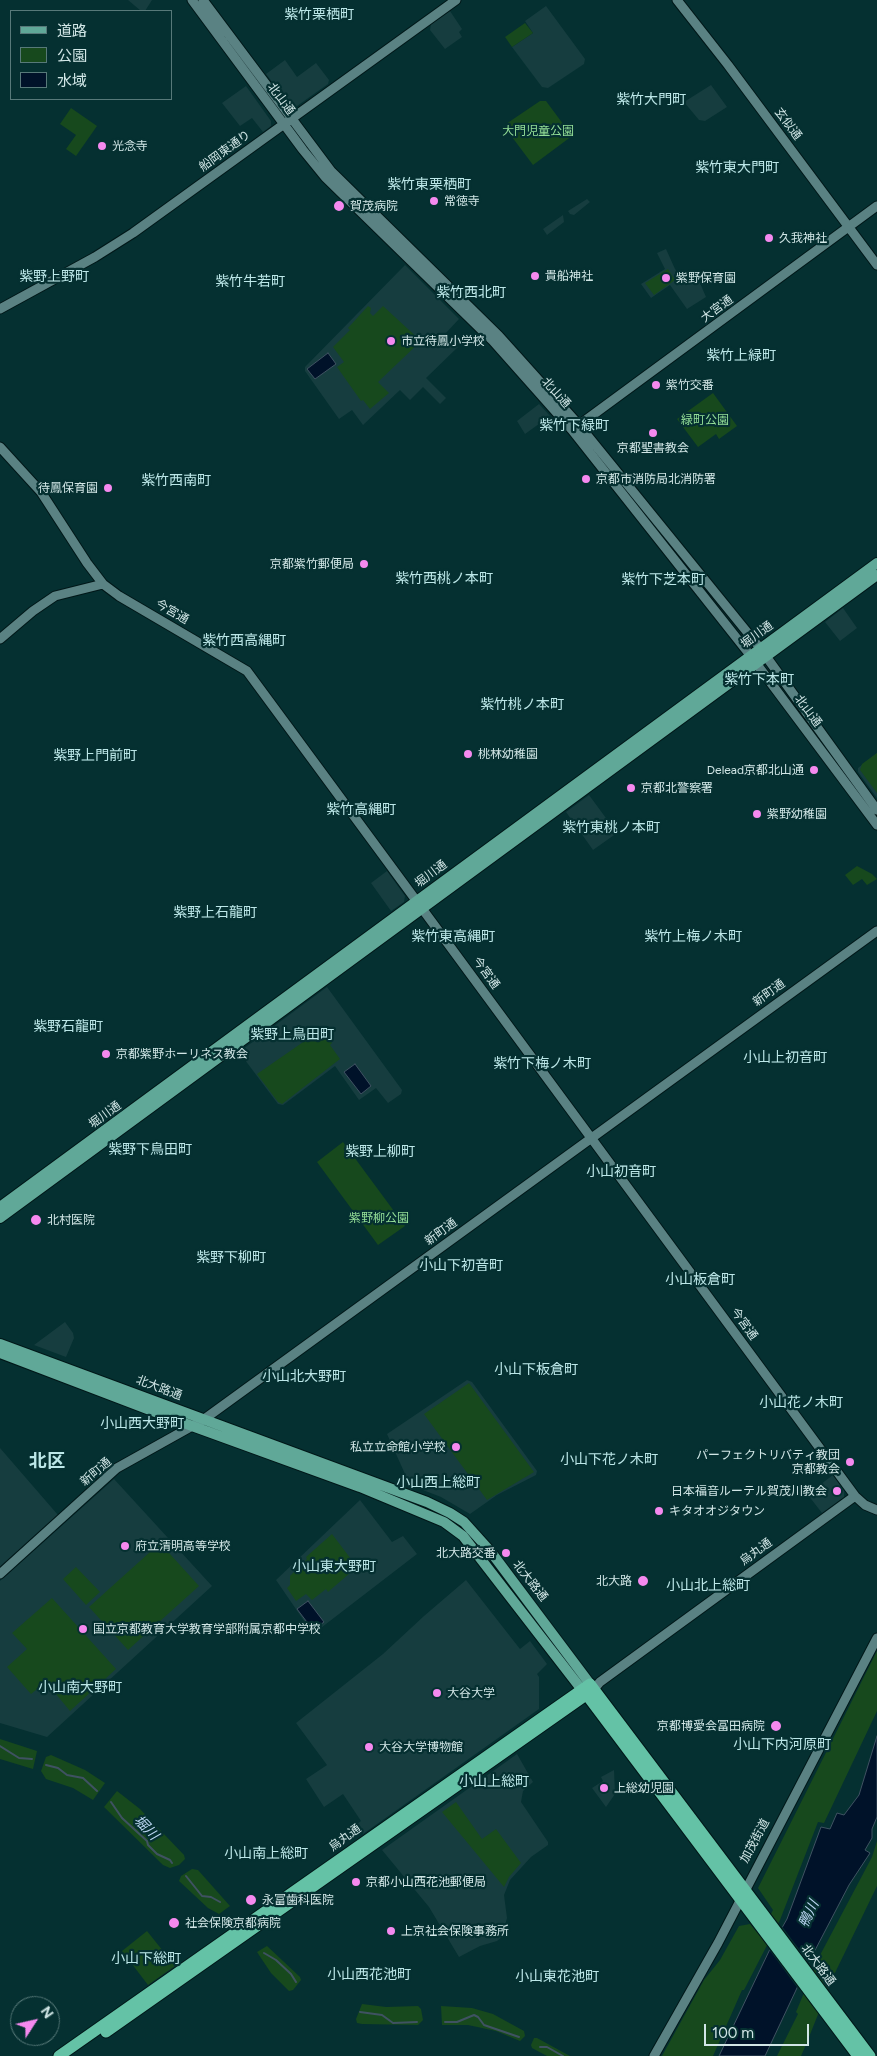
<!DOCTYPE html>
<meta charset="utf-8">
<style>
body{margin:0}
#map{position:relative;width:877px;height:2056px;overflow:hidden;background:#053031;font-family:Figtree,"Noto Sans JP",sans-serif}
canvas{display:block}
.legend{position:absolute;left:10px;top:10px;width:162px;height:90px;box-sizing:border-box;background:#053031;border:1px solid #577979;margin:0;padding:6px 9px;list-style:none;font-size:15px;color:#d1e6e6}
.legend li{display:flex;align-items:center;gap:10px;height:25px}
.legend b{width:25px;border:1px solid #577979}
.north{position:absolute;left:10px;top:1996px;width:50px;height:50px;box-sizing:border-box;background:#053031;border:1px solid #577979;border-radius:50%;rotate:55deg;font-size:14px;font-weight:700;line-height:20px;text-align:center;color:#d1e6e6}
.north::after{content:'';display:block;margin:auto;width:18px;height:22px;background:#f589ef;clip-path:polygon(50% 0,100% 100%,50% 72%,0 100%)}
.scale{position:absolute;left:704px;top:2024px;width:105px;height:22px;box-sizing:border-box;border:2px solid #d1e6e6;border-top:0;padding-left:6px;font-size:15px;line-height:18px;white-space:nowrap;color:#d1e6e6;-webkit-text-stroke:4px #053031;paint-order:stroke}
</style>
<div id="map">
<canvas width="877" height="2056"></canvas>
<ul class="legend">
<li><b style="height:6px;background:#60a898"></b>道路</li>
<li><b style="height:14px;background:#17491d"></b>公園</li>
<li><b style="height:14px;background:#001229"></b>水域</li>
</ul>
<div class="north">N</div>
<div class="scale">100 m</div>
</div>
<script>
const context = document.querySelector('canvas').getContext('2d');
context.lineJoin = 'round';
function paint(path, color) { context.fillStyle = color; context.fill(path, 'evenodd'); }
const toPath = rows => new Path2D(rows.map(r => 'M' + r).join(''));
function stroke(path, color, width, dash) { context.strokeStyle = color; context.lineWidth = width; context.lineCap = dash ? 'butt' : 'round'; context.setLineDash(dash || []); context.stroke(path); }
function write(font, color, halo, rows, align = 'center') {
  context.font = font + ' Figtree,"Noto Sans JP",sans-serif'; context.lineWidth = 4.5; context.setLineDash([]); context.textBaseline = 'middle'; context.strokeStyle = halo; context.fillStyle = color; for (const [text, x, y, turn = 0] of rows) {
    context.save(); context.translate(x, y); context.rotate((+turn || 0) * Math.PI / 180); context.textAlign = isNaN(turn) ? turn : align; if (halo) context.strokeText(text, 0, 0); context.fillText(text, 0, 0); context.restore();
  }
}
paint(toPath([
 [128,0,152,0,145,11,141,11],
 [546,6,585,59,584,64,548,88,542,87,512,47,533,33,525,21],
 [450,11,462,29,459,32,462,37,445,49,430,30,431,24],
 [285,60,297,77,316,63,329,80,328,84,297,106,290,105,266,74],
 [711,85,727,107,705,121,699,120,684,102],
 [246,86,271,121,271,126,263,132,252,118,240,126,222,103],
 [587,199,590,202,574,215,570,214,568,211],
 [563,215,564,222,547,235,543,229],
 [666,249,675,269,685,282,696,274,706,297,687,309,670,285,651,298,641,284,665,269,657,253],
 [405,265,459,319,445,334,458,347,426,378,446,398,440,404,423,387,410,400,400,390,363,425,352,410,339,419,305,371,305,367],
 [539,404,550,416,525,434,517,421],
 [843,608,857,628,840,641,825,622],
 [877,753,877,798,858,772,858,768],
 [589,795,617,833,593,850,566,812],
 [387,871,405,896,404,902,391,911,371,883],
 [327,987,402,1090,401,1094,388,1103,376,1088,359,1100,335,1066,283,1105,278,1104,239,1052],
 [65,1322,73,1333,74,1338,66,1357,34,1345],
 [467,1380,472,1382,537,1471,536,1475,497,1495,470,1514,441,1497,410,1485,387,1434],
 [0,1448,58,1515,0,1569],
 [833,1475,844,1491,844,1497,822,1513,808,1495,809,1493],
 [114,1479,212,1586,47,1737,0,1723,0,1581],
 [360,1500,392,1542,403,1536,417,1554,313,1634,276,1580],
 [466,1580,520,1649,530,1641,547,1664,537,1674,539,1677,539,1709,363,1834,357,1824,361,1821,343,1794,324,1807,306,1779,327,1765,296,1723,383,1654,424,1616],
 [517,1754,533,1782,523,1791,521,1802,548,1842,548,1845,531,1857,510,1880,504,1895,507,1918,502,1937,497,1941,480,1946,459,1957,429,1907,382,1850],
 [614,1770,615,1794,606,1807,592,1788,603,1781,601,1777]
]), '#163d3f');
paint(toPath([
 [525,23,533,33,512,47,505,37],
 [540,101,546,101,572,136,533,165,506,129,506,124],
 [71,108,97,126,76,156,66,149,76,135,60,124],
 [668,269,675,280,654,295,645,283],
 [368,306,371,308,370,313,373,316,383,306,421,341,378,382,389,393,370,409,363,400,361,401,337,367,344,362,333,347,350,330,348,328],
 [713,393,737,426,719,439,716,434,698,447,677,419],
 [877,753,877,793,860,770,862,764],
 [857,866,872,874,877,879,867,885,862,879,853,885,845,875],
 [322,1029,332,1043,330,1045,340,1059,282,1104,278,1102,257,1074],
 [343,1142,405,1226,378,1245,317,1162],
 [469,1383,534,1472,487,1500,424,1414],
 [332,1534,357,1567,328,1592,326,1589,312,1600,306,1594,296,1601,287,1588,290,1585,290,1576,307,1559,306,1557],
 [160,1543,199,1586,128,1650,89,1607],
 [76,1567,100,1592,86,1605,63,1579],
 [52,1598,116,1669,70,1711,46,1682,31,1694,7,1667,27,1649,12,1633],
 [877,1651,877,1711,824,1823,818,1822,780,1920,744,1990,742,1990,713,2056,662,2056,704,1980,720,1960,739,1926,750,1924,760,1936,773,1910,758,1888],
 [0,1739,37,1751,33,1769,0,1759],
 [51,1755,85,1770,105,1783,93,1800,73,1788,46,1779,41,1771,46,1757],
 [117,1791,140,1809,184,1855,185,1859,179,1865,170,1868,163,1865,104,1807],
 [456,1802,482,1839,496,1829,521,1863,509,1877,504,1887,442,1812],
 [877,1841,877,1886,833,1977,805,2047,801,2056,777,2056,798,2014,796,2012,818,1959,872,1857],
 [192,1869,198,1870,230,1906,219,1914,208,1908,179,1881,181,1876],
 [147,1931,175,1966,148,1985,122,1951],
 [267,1946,300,1977,301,1980,293,1990,289,1991,271,1973,257,1952],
 [362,2004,386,2007,418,2006,421,2009,423,2020,418,2025,362,2024,357,2023,356,2019],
 [441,2006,472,2008,493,2014,524,2031,525,2036,520,2041,496,2031,468,2025,442,2025],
 [534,2038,537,2038,570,2056,547,2056,532,2048,531,2045]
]), '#17491d');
const water = toPath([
 [328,353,336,364,315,379,307,369,328,353],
 [355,1064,371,1086,361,1094,344,1072,355,1064],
 [308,1601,324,1622,313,1630,297,1609,308,1601],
 [877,1736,877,1817,872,1829,872,1838,865,1850,870,1853,849,1885,812,1956,765,2056,719,2056,771,1947,787,1919,821,1827,830,1829,837,1813,844,1815,859,1795,877,1736]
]);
paint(water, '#001229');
stroke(water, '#3f5262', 1);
paint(toPath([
 [781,1925,811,1965,799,1990,768,1948]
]), '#053031');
stroke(toPath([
 [0,1746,19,1758,32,1759],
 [46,1765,58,1768,67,1775,83,1778,97,1791],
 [111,1802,122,1818,147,1841,148,1845,157,1854,170,1860,172,1863],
 [186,1876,202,1896,211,1897,220,1902],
 [264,1953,276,1960,291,1974,296,1982],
 [360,2012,382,2015,393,2023,417,2022],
 [445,2022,457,2022,474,2015,478,2017,484,2025,519,2037],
 [540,2047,547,2047,563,2056]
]), '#3f5262', 2);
const secondary = toPath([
 [192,0,303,150,325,177,493,341,572,430,750,655,877,825],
 [203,0,331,171,499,336,579,425,760,648,877,810],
 [677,0,728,65,877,265],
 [0,309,95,257,133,233,456,0],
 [575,428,877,206],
 [0,447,41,492,87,563,103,584,119,596,247,671,855,1496,865,1505,877,1510],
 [0,639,33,611,55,596,103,584],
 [0,1574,117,1468,203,1420,877,931],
 [594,1689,600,1682,855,1496],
 [654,2056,718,1943,877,1638]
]);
const primary = toPath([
 [0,1207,877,563],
 [0,1218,877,575],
 [0,1344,427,1502,450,1513,464,1522,491,1552,590,1684],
 [0,1353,192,1426,360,1487,444,1522,463,1536,582,1690]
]);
const highway = toPath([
 [583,1690,858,2056],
 [106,2032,586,1695],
 [59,2056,590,1684,870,2056]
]);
stroke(secondary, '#001718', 11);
stroke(primary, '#001718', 12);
stroke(highway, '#001718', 13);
stroke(secondary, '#5a8283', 9);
stroke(primary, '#60a898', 10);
stroke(highway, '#64c2a6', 11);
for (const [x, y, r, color] of [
 [102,146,5,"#f589ef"],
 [434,201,5,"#f589ef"],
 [339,206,6,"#f589ef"],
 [769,238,5,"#f589ef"],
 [535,276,5,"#f589ef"],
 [666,278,5,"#f589ef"],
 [391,341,5,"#f589ef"],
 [656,385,5,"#f589ef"],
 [653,433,5,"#f589ef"],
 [586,479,5,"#f589ef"],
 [108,488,5,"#f589ef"],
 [364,564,5,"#f589ef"],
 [468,754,5,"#f589ef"],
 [814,770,5,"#f589ef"],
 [631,788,5,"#f589ef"],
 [757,814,5,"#f589ef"],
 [106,1054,5,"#f589ef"],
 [36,1220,6,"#f589ef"],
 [456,1447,5,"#f589ef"],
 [850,1462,5,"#f589ef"],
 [837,1491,5,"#f589ef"],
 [659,1511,5,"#f589ef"],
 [125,1546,5,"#f589ef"],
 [506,1553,5,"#f589ef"],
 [643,1581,6,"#f589ef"],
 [83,1629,5,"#f589ef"],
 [437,1693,5,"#f589ef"],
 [776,1726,6,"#f589ef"],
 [369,1747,5,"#f589ef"],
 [604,1788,5,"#f589ef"],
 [356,1882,5,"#f589ef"],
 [251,1900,6,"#f589ef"],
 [174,1923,6,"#f589ef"],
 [391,1931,5,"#f589ef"]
]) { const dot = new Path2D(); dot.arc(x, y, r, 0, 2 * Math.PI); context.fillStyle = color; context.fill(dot); stroke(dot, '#053031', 2); }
write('12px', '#d1e6e6', '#053031', [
 ["北山通",281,99,53],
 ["玄似通",788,124,53],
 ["船岡東通り",225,151,-36],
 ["大宮通",717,309,-36],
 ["北山通",556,393,48],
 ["今宮通",172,612,30],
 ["堀川通",757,635,-36],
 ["北山通",808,711,53],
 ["堀川通",431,874,-37],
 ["今宮通",486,973,54],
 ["新町通",769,993,-36],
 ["堀川通",105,1115,-36],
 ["新町通",441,1232,-36],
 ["今宮通",744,1324,54],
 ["北大路通",159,1388,21],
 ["新町通",96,1472,-40],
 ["烏丸通",756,1552,-36],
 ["北大路通",530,1581,52],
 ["烏丸通",345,1838,-36],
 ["加茂街道",755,1841,-62],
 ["北大路通",818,1965,53]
]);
write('12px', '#94de97', '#053031', [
 ["大門児童公園",538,131],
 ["緑町公園",705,420],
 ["紫野柳公園",379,1218]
]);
write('12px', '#d1e6e6', '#053031', [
 ["光念寺",112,146],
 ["常徳寺",444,201],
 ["賀茂病院",350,206],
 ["久我神社",779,238],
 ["貴船神社",545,276],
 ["紫野保育園",676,278],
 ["市立待鳳小学校",401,341],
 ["紫竹交番",666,385],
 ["京都聖書教会",653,448,"center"],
 ["京都市消防局北消防署",596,479],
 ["待鳳保育園",98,488,"right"],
 ["京都紫竹郵便局",354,564,"right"],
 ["桃林幼稚園",478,754],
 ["Delead京都北山通",804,770,"right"],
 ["京都北警察署",641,788],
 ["紫野幼稚園",767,814],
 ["京都紫野ホーリネス教会",116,1054],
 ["北村医院",47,1220],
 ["私立立命館小学校",446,1447,"right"],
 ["パーフェクトリバティ教団",840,1455,"right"],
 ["京都教会",840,1469,"right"],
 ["日本福音ルーテル賀茂川教会",827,1491,"right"],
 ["キタオオジタウン",669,1511],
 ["府立清明高等学校",135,1546],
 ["北大路交番",496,1553,"right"],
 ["北大路",632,1581,"right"],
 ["国立京都教育大学教育学部附属京都中学校",93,1629],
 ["大谷大学",447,1693],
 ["京都博愛会冨田病院",765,1726,"right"],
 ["大谷大学博物館",379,1747],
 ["上総幼児園",614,1788],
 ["京都小山西花池郵便局",366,1882],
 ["永富歯科医院",262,1900],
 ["社会保険京都病院",185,1923],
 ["上京社会保険事務所",401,1931]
], 'left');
write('14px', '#bce7e8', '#053031', [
 ["紫竹栗栖町",319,15],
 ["紫竹大門町",651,100],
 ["紫竹東大門町",737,168],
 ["紫竹東栗栖町",429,185],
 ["紫野上野町",54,277],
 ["紫竹牛若町",250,282],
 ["紫竹西北町",471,293],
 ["紫竹上緑町",741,356],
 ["紫竹下緑町",574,426],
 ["紫竹西南町",176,481],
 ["紫竹西桃ノ本町",444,579],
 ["紫竹下芝本町",663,580],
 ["紫竹西高縄町",244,641],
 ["紫竹下本町",759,680],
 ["紫竹桃ノ本町",522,705],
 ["紫野上門前町",95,756],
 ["紫竹高縄町",361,810],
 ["紫竹東桃ノ本町",611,828],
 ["紫野上石龍町",215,913],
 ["紫竹東高縄町",453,937],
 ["紫竹上梅ノ木町",693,937],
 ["紫野石龍町",68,1027],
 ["紫野上鳥田町",292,1035],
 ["小山上初音町",785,1058],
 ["紫竹下梅ノ木町",542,1064],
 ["紫野下鳥田町",150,1150],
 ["紫野上柳町",380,1152],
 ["小山初音町",621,1172],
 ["紫野下柳町",231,1258],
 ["小山下初音町",461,1266],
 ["小山板倉町",700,1280],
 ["小山下板倉町",536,1370],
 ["小山北大野町",304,1377],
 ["小山花ノ木町",801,1403],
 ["小山西大野町",142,1424],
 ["小山下花ノ木町",609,1460],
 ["小山西上総町",438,1483],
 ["小山東大野町",334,1567],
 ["小山北上総町",708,1586],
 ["小山南大野町",80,1688],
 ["小山下内河原町",782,1745],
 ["小山上総町",494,1782],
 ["小山南上総町",266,1854],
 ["小山下総町",146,1959],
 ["小山西花池町",369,1975],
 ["小山東花池町",557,1977]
]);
write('italic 14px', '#bcd7f3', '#053031', [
 ["堀川",146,1828,46],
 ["鴨川",809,1914,-65]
]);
write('bold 18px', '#bce7e8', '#053031', [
 ["北区",47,1462]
]);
</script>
